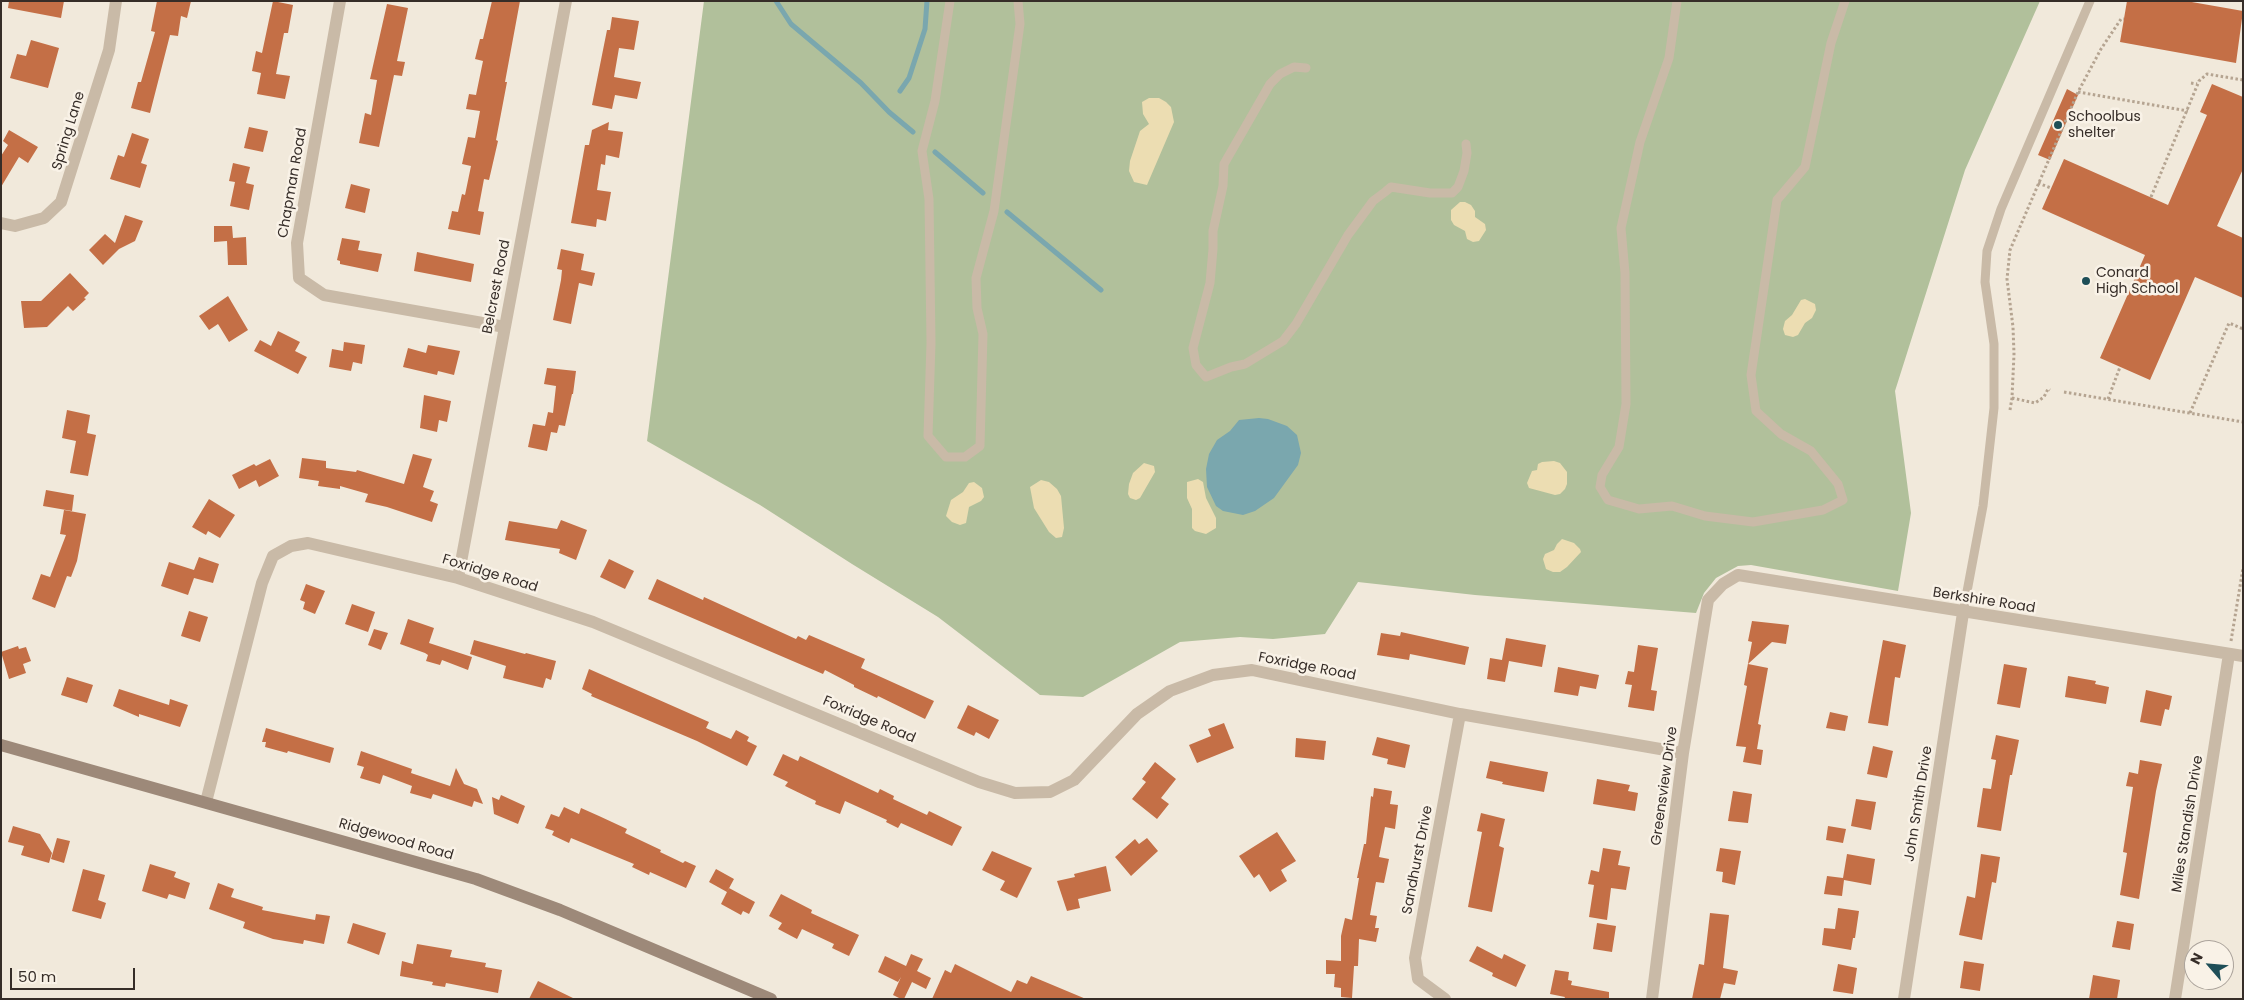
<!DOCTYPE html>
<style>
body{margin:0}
#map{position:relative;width:2244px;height:1000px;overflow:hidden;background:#f1e9db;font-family:Poppins,sans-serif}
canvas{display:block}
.frame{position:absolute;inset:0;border:2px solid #362d28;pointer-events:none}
.north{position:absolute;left:2184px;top:940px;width:50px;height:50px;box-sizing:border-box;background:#f9f2e7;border:1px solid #aba39b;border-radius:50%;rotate:297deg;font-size:14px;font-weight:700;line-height:20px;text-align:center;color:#362d28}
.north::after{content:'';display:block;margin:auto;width:18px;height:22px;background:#1e4e57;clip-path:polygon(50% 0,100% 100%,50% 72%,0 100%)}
.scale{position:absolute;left:10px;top:968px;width:125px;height:22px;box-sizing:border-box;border:2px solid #362d28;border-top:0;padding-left:6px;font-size:15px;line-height:18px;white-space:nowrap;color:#362d28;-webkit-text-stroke:4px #f9f2e7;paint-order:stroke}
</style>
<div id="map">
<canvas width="2244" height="1000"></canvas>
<div class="frame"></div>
<div class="north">N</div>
<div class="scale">50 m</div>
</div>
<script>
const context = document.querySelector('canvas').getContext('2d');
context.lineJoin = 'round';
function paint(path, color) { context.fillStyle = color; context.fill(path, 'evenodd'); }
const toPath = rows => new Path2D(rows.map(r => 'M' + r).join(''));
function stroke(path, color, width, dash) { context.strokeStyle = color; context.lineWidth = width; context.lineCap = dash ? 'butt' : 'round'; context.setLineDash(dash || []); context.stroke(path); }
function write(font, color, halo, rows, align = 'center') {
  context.font = font + ' Poppins,sans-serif'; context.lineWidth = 5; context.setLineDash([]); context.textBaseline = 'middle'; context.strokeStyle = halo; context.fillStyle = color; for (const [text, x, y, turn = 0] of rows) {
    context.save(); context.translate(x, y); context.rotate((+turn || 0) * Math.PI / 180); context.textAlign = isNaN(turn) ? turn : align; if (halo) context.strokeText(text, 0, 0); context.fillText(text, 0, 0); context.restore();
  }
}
paint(toPath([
 [704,1,2040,1,1965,170,1895,391,1911,513,1898,591,1751,565,1738,566,1716,578,1704,593,1696,613,1475,595,1358,582,1325,634,1273,639,1240,637,1180,642,1083,697,1040,695,938,617,852,564,760,505,647,441]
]), '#b1c09b');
paint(toPath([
 [1149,98,1159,98,1166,102,1171,107,1174,122,1147,185,1134,182,1129,171,1130,161,1140,131,1149,124,1143,114,1142,102],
 [1460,202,1465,202,1471,205,1475,211,1475,217,1485,224,1486,230,1479,241,1473,242,1467,239,1465,231,1454,225,1451,220,1451,210],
 [1805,299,1815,304,1816,310,1812,318,1805,323,1798,335,1793,337,1785,335,1783,329,1785,321,1792,315,1801,300],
 [1554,461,1560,463,1567,472,1567,484,1565,489,1560,494,1555,495,1529,488,1527,483,1532,471,1537,470,1538,464,1542,462],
 [1144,463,1154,466,1155,472,1140,498,1136,500,1130,498,1128,494,1129,484,1133,473],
 [1198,479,1203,482,1206,498,1216,518,1216,528,1206,534,1195,531,1192,528,1192,509,1187,498,1187,482],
 [1041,480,1049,482,1057,489,1061,496,1064,528,1062,537,1056,538,1049,532,1034,508,1030,487],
 [974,482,982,488,984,497,981,501,969,507,966,523,960,525,952,522,946,516,951,500,963,492,969,483],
 [1562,539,1574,543,1580,549,1581,552,1567,567,1560,572,1553,572,1546,569,1543,559,1545,554,1554,550,1557,544]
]), '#ecddb2');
paint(toPath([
 [1259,418,1268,419,1287,426,1297,435,1301,453,1298,465,1274,498,1255,511,1243,515,1223,511,1216,506,1207,487,1206,469,1209,454,1217,440,1230,431,1239,420]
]), '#7aa7ae');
stroke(toPath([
 [776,1,791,24,861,83,889,112,913,132],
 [900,91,909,78,925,29,927,1],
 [935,152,983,193],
 [1007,212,1101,290]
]), '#7aa7ae', 5);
paint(toPath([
 [9,1,64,1,61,18,8,8],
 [157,1,191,1,187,18,181,16,178,36,170,35,150,113,131,108,138,82,141,82,155,32,151,31],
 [273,1,293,5,288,33,284,33,276,74,290,76,285,99,257,94,261,73,252,71,256,51,262,53],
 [492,1,520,1,505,82,507,82,496,140,498,141,489,180,484,179,478,211,484,212,480,235,448,229,452,211,458,212,462,194,465,195,471,166,462,164,468,137,475,138,480,111,466,109,469,94,476,95,483,61,475,59,480,39,483,39],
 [2127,1,2186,1,2243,11,2236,63,2120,42],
 [387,4,408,8,397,61,405,62,402,76,394,75,379,147,359,143,365,113,371,115,377,80,370,79],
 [612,17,639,21,634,50,619,48,614,77,641,82,637,99,615,95,612,109,592,105,607,30,610,30],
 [31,40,59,48,48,88,10,78,17,54,26,56],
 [2212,84,2243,97,2243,169,2217,226,2243,238,2243,298,2195,277,2150,380,2100,358,2145,255,2042,209,2064,159,2168,205,2207,115,2200,112],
 [2067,89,2078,95,2050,160,2038,155],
 [609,122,608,130,623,132,619,158,606,155,605,165,601,164,597,190,611,192,606,221,597,219,596,227,571,223,585,145,589,145,592,130],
 [249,127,268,131,263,152,244,148],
 [9,130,38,147,28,163,19,157,1,187,1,156,8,145,3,141],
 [132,133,149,139,141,163,147,165,140,188,110,179,118,155,124,157],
 [233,163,250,167,246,183,254,185,249,210,230,206,235,182,229,181],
 [351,184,370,189,365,213,345,208],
 [125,215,143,221,135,241,119,249,103,265,89,250,105,234,115,243],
 [214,226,232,226,233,238,246,237,247,265,228,265,227,241,214,242],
 [342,238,360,241,358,250,382,254,378,272,340,264,340,261,337,260],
 [561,249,584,254,581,270,595,273,592,286,579,283,571,324,553,320,561,280,562,270,557,269],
 [417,252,474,264,471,282,414,271],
 [70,273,89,293,84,298,86,299,73,311,68,306,47,327,24,328,21,301,41,301],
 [228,296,248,330,229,342,218,324,209,330,199,316],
 [278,331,300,342,295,351,307,357,298,374,254,351,260,340,271,346],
 [344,342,365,345,362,364,353,362,351,371,329,367,332,349,343,351],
 [428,345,460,351,454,375,438,371,437,375,403,367,408,348,426,353],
 [547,368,576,371,573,394,572,394,565,426,559,425,557,433,551,432,547,451,528,447,533,424,545,426,548,412,553,413,556,386,544,384],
 [424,395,451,401,447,422,439,420,437,432,420,428],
 [67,410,90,415,87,433,96,435,88,476,70,473,76,441,62,438],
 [413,454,432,459,423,487,434,491,430,501,438,504,432,522,387,507,365,502,368,494,340,486,340,489,318,486,319,481,299,478,302,458,326,461,326,468,356,472,357,470,404,484],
 [270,459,279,476,259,487,256,480,239,489,232,475,254,464,256,466],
 [46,490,74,495,72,511,43,506],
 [209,499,235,515,220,538,208,531,206,535,192,527],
 [64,510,86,514,77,561,71,577,67,576,55,608,32,599,41,574,50,577,66,535,60,534],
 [561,520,587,530,576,560,559,553,560,549,505,540,509,521,557,529],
 [199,557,219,564,213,583,194,578,188,595,161,586,169,562,194,570],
 [609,559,634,571,625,589,600,577],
 [657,579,703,600,704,597,796,639,798,636,806,640,809,635,865,659,861,668,934,701,925,719,878,696,877,698,854,687,854,685,825,670,823,674,648,599],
 [306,584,325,591,315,614,303,609,305,602,300,600],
 [352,604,375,612,368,632,345,624],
 [189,611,208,617,200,642,181,636],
 [408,619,434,628,429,643,472,657,468,670,442,660,440,665,426,661,428,655,425,653,400,644],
 [1752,621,1789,625,1786,644,1772,642,1748,664,1768,668,1758,724,1761,725,1757,749,1751,748,1763,750,1761,765,1743,762,1746,747,1736,746,1747,686,1744,685,1752,642,1748,641],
 [374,629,388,633,381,650,368,645],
 [1401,632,1469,647,1465,665,1410,654,1409,660,1377,655,1381,633,1400,636],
 [1506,638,1546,645,1542,667,1509,661,1505,682,1487,679,1490,658,1502,660],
 [474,640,525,654,526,653,556,661,551,680,546,678,543,688,503,678,506,666,470,654],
 [1883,640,1906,645,1900,678,1895,677,1888,726,1868,723],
 [1638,645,1658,648,1651,690,1657,691,1654,711,1628,707,1632,685,1625,684,1628,671,1634,672],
 [18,646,19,649,26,647,31,661,23,664,26,673,9,679,1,652],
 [2004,664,2027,668,2020,708,1997,704],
 [1558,667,1599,675,1596,689,1580,686,1578,696,1554,692],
 [589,669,709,722,706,728,731,739,736,730,749,737,747,741,757,746,747,766,697,741,591,696,592,694,582,689],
 [2068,676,2096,681,2095,684,2109,687,2106,704,2065,697],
 [67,677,93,685,87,703,61,695],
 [119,689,169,705,170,699,188,705,180,727,139,714,139,717,113,706],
 [2146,690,2172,696,2169,710,2165,709,2161,726,2140,722],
 [968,705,999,720,989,739,976,732,974,736,957,728],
 [1830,712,1848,716,1845,731,1826,728],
 [1224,723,1234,748,1197,763,1189,745,1211,736,1208,729],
 [266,728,334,748,330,763,288,751,287,753,265,747,266,742,262,742],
 [1996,735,2019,740,2012,775,2010,775,2001,831,1977,827,1983,788,1991,789,1996,760,1991,759],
 [1377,737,1410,745,1405,768,1387,764,1388,759,1372,755],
 [1296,738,1326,741,1324,760,1295,757],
 [1873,746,1893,751,1887,778,1867,774],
 [361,751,412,769,411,773,450,786,456,768,464,784,477,789,483,804,474,801,472,807,433,794,431,799,410,793,412,786,383,775,380,784,360,778,364,767,357,765],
 [783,754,798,761,800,756,878,793,880,789,894,796,893,799,927,815,929,811,962,827,952,846,901,823,898,828,886,822,887,820,845,801,840,814,815,804,816,801,785,786,788,782,773,775],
 [2140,760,2162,764,2156,791,2139,899,2120,895,2127,853,2123,852,2133,787,2126,786,2129,772,2138,774],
 [1490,761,1548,772,1544,792,1502,784,1503,782,1486,778],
 [1155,762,1176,779,1161,798,1169,804,1157,819,1132,799,1146,782,1142,779],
 [1597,779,1630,785,1628,791,1638,793,1635,811,1593,804],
 [1374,788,1392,791,1390,804,1398,805,1395,829,1385,827,1379,857,1389,859,1384,883,1376,882,1370,915,1377,916,1375,928,1379,928,1376,942,1359,939,1358,966,1354,966,1352,998,1341,997,1341,988,1334,987,1335,974,1326,974,1326,960,1341,961,1341,936,1345,918,1352,920,1359,878,1357,878,1364,844,1366,844,1371,796,1373,797],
 [1733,791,1752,794,1748,823,1728,821],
 [501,795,525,806,518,824,494,814,492,797,499,800],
 [1856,799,1876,802,1871,830,1851,826],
 [564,807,579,814,581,808,599,816,627,829,625,833,661,850,660,852,683,863,685,861,696,866,686,888,650,872,649,875,632,867,634,864,571,838,569,843,552,835,554,831,545,828,551,814,559,817],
 [1481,813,1505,819,1499,846,1504,848,1492,912,1468,907,1482,832,1477,831],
 [13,826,40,834,52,853,49,863,21,855,24,846,8,842],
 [1828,826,1846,829,1843,843,1826,840],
 [1277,832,1296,861,1281,870,1287,881,1270,892,1259,874,1254,878,1239,856],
 [57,838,70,841,64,863,51,859],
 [1147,838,1158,851,1131,876,1115,857,1135,839,1139,844],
 [1603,848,1621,851,1618,865,1630,867,1626,890,1611,888,1607,920,1589,917,1594,885,1588,884,1591,870,1599,872],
 [1720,848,1741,851,1735,885,1722,882,1723,872,1716,871],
 [992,851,1032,868,1017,898,1000,890,1005,881,982,870],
 [1847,854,1875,859,1871,885,1844,880,1842,896,1824,894,1827,876,1843,878],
 [1981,854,2000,857,1996,883,1992,882,1982,940,1959,935,1967,896,1975,898],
 [150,864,176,872,174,877,190,883,185,899,169,894,167,899,142,891],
 [1106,866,1111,891,1078,899,1080,908,1067,911,1057,881,1075,877,1074,874],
 [83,869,105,875,98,900,106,903,101,919,72,911],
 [716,869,734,879,727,892,709,882],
 [218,883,234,889,231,897,263,907,262,910,315,920,316,914,330,916,324,944,304,940,303,944,273,939,243,928,245,922,209,909],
 [729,888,755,902,749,914,743,911,741,915,721,904],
 [781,894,812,910,811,913,859,935,849,956,832,948,834,944,802,929,797,939,778,929,782,923,769,916],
 [1838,908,1859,911,1855,938,1853,938,1851,950,1822,945,1824,928,1835,929],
 [1710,913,1729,915,1723,968,1738,971,1735,985,1724,983,1720,999,1692,999,1699,964,1704,965],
 [2117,921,2134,924,2130,950,2112,947],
 [353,923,386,933,379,955,347,943],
 [1597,923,1616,926,1612,952,1593,949],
 [417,944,452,950,450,957,486,963,485,967,502,970,498,993,446,983,445,987,432,985,433,982,400,976,402,961,413,964],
 [1477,946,1502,959,1504,954,1526,965,1516,987,1492,976,1493,973,1469,961],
 [911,954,923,959,917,971,931,978,926,989,912,982,904,999,901,999,893,995,901,977,898,982,878,972,885,956,906,966],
 [1964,961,1984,964,1980,991,1960,988],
 [955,964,1011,992,1017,980,1027,984,1031,976,1086,999,932,999,945,970,951,973],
 [1838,964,1857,968,1853,994,1833,991],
 [1555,970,1569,972,1568,980,1572,981,1571,985,1609,992,1609,999,1564,999,1565,997,1550,994],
 [2093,975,2120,980,2117,999,2089,999],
 [538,981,575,999,529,999]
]), '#c46f46');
stroke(toPath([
 [2191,83,2197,84],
 [2078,92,2188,111],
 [2038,183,2051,188],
 [2151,197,2199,81,2207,74,2243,80],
 [2064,392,2243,422],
 [2012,398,2035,403,2044,397,2048,389,2050,390],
 [2108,399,2120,367],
 [2010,410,2012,398,2014,354,2013,327,2007,279,2010,250,2078,92,2101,49,2121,19,2124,19],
 [2190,413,2229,323,2243,329],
 [2231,641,2243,568]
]), '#b5a491', 3, [2.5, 2.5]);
stroke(toPath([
 [950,1,935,101,922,151,929,199,931,343,928,436,946,457,965,457,980,446,983,334,977,308,976,278,994,211,1020,24,1018,1],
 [1677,1,1669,58,1640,142,1621,228,1625,273,1626,404,1619,447,1602,475,1600,487,1608,500,1639,509,1672,506,1705,516,1753,522,1823,510,1843,500,1838,484,1811,451,1781,434,1756,411,1751,375,1777,200,1805,167,1831,43,1845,1],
 [1306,68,1294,67,1280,74,1270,84,1224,164,1223,186,1213,231,1213,249,1210,283,1193,348,1196,365,1206,377,1231,367,1245,364,1283,341,1296,324,1348,235,1373,201,1385,192,1391,187,1430,193,1452,193,1458,187,1464,171,1467,153,1466,144],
 [1963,613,1983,506,1994,408,1994,344,1985,282,1987,251,2001,209,2090,1]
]), '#c9baa7', 9);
stroke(toPath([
 [340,1,297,243,299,278,324,295,505,327],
 [1,223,15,226,44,218,61,202,109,50,116,1],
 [458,578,566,1],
 [206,802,262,583,273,556,291,546,308,543,458,578,593,622,979,782,1015,793,1050,792,1074,780,1137,714,1170,691,1213,675,1252,670,1460,714,1683,753],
 [1445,999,1418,979,1415,958,1460,714],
 [1652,999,1683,753,1708,600,1723,584,1738,575,2243,656],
 [1904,999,1963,613],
 [2175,999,2229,654]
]), '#c9baa7', 12);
stroke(toPath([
 [1,745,476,879,560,910,771,999]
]), '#9d8979', 12);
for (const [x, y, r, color] of [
 [2058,125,5,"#1e4e57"],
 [2086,281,5,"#1e4e57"]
]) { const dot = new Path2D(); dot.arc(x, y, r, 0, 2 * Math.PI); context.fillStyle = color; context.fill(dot); stroke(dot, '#f9f2e7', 2); }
write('14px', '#362d28', '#f9f2e7', [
 ["Schoolbus",2068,117],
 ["shelter",2068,133],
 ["Conard",2096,273],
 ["High School",2096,289]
], 'left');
write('14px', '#362d28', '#f9f2e7', [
 ["Spring Lane",69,131,-73],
 ["Chapman Road",293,183,-80],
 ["Belcrest Road",497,287,-79],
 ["Foxridge Road",490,574,17],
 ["Berkshire Road",1984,601,9],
 ["Foxridge Road",1307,667,11],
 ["Foxridge Road",869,720,23],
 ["Greensview Drive",1665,786,-82],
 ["John Smith Drive",1919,804,-81],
 ["Miles Standish Drive",2188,824,-81],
 ["Ridgewood Road",396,840,16],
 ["Sandhurst Drive",1418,860,-79]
]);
</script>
